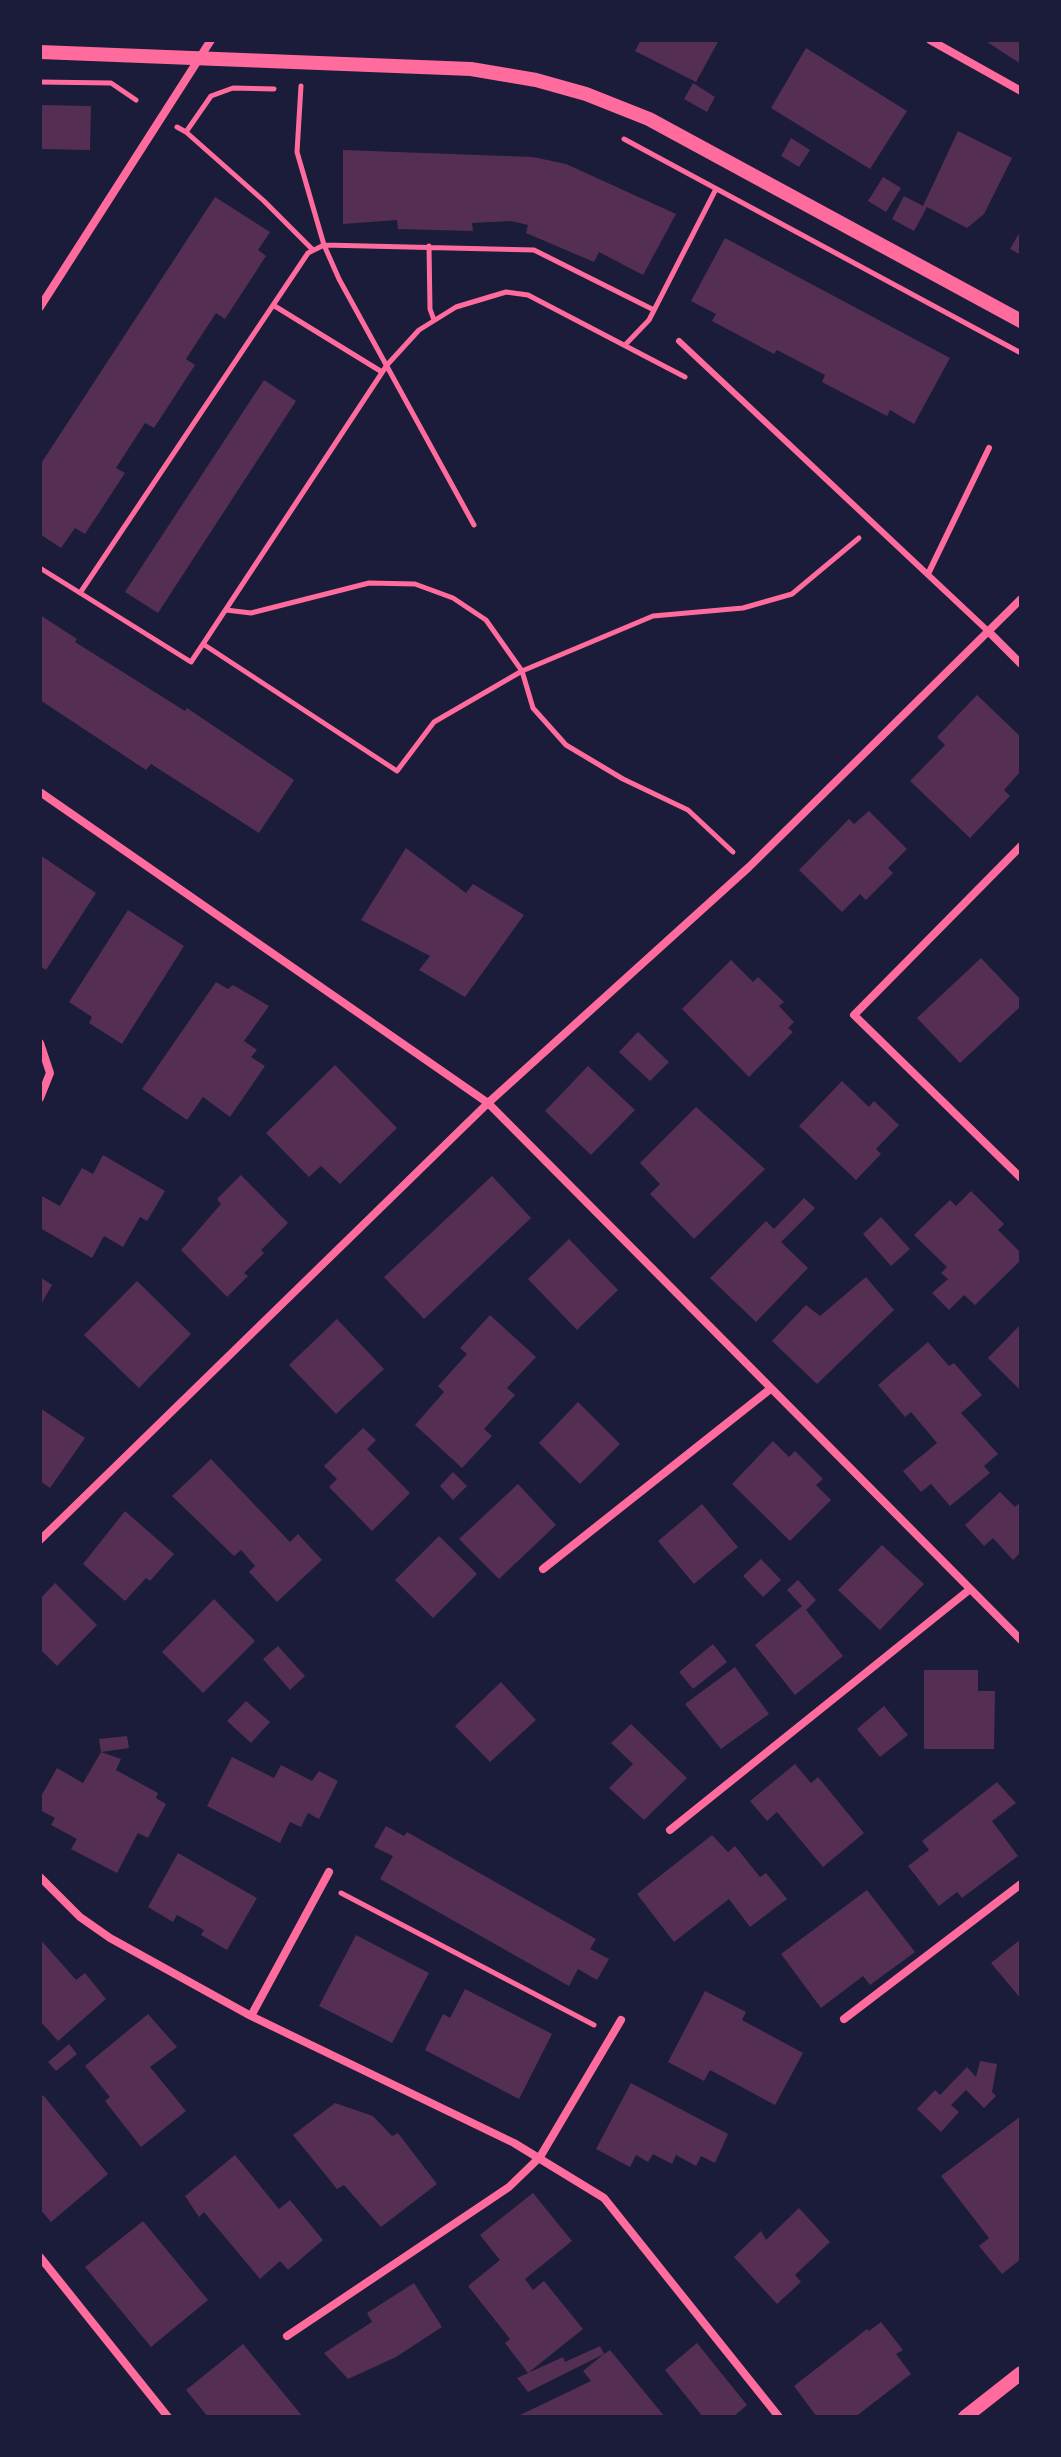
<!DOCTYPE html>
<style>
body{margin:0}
#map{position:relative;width:1061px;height:2457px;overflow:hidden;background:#1b1b3a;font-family:Barlow,sans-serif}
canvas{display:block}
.frame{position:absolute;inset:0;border:42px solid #1b1b3a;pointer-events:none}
</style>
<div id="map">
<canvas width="1061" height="2457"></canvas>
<div class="frame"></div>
</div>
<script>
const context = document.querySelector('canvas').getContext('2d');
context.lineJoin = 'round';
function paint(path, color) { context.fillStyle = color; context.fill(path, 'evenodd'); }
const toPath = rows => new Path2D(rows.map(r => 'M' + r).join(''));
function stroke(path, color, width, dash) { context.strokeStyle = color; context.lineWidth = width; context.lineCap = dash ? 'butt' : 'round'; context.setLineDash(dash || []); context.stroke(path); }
paint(toPath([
 [641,40,719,40,696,82,635,51],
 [984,40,1021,40,1021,64],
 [806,48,907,111,870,169,771,108],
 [693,83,715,97,707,112,684,99],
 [40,105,91,106,90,150,40,149],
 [958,131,1012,158,984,214,967,228,927,207,914,231,892,219,904,196,923,206],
 [791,138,810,150,799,167,781,156],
 [343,150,533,157,566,164,676,214,643,275,599,252,594,262,526,233,528,225,511,221,472,223,473,231,398,229,397,220,343,224],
 [883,177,901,188,886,212,868,201],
 [215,197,270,232,258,250,266,256,225,319,216,313,186,359,195,365,154,428,145,423,116,468,125,473,85,534,75,528,61,548,40,534,40,465],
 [1021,230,1021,255,1010,249],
 [725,238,950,358,914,424,890,410,887,416,822,382,825,375,777,350,774,354,712,321,716,314,691,301],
 [264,380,296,401,158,613,125,592],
 [40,615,77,639,75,642,185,711,187,708,294,780,259,833,151,764,146,770,40,700],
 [977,695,1021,737,1021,771,1004,790,1010,796,970,838,910,781,945,745,937,737],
 [869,811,907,849,888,868,893,873,866,900,860,894,842,912,799,870,849,819,854,824],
 [406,848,466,893,473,884,524,915,465,997,419,970,430,956,361,920],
 [40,855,96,893,46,970,40,966],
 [128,910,184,946,122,1044,89,1023,92,1017,69,1002],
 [981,958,1021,1000,1021,1006,960,1063,917,1018],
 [731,960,753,982,758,977,784,1002,779,1006,794,1022,788,1028,793,1032,749,1077,682,1009],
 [216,982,228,989,233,985,269,1006,244,1041,257,1050,251,1057,265,1066,230,1117,203,1097,187,1120,142,1089],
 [638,1032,669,1062,650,1081,619,1052],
 [335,1065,397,1128,340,1184,321,1166,309,1177,266,1133],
 [588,1066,635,1110,591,1155,545,1111],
 [842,1081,869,1107,874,1101,899,1125,876,1149,881,1154,856,1180,799,1126],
 [696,1107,765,1169,694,1239,650,1194,660,1184,640,1163],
 [103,1155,165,1191,147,1221,140,1217,123,1247,104,1236,92,1258,40,1228,40,1195,60,1206,82,1168,93,1174],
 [241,1175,288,1223,261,1250,264,1253,244,1273,248,1276,227,1297,181,1250,221,1204,217,1199],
 [492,1176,531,1218,424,1319,384,1277],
 [971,1191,1004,1224,998,1230,1021,1253,1021,1260,975,1305,964,1295,949,1310,932,1293,948,1279,941,1273,947,1267,914,1235,950,1200,956,1206],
 [804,1198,815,1208,781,1242,808,1268,756,1322,710,1278,766,1221,774,1229],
 [881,1217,910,1249,891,1266,863,1234],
 [569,1239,618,1290,577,1330,528,1279],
 [40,1277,52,1285,40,1306],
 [866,1277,894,1310,817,1384,772,1341,806,1305,820,1316],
 [137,1281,191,1334,139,1388,84,1335],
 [490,1315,536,1357,507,1388,515,1395,484,1429,492,1436,462,1468,415,1425,444,1392,438,1386,467,1354,460,1348],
 [337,1319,384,1369,336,1414,289,1365],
 [1021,1324,1021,1391,988,1358],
 [928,1342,949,1366,954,1363,982,1395,961,1413,998,1454,984,1466,990,1473,950,1506,931,1484,921,1492,903,1471,937,1443,911,1412,905,1417,878,1385],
 [578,1402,620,1444,580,1484,539,1443],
 [40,1408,85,1438,50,1488,40,1481],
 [363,1428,376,1440,367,1449,410,1493,372,1531,329,1487,337,1479,324,1466],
 [773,1441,789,1457,795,1451,823,1479,816,1485,831,1500,790,1541,732,1484],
 [211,1459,290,1542,298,1534,322,1560,277,1602,249,1572,255,1566,241,1550,234,1556,172,1496],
 [453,1472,467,1486,453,1500,440,1486],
 [518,1484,556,1525,499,1579,459,1539],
 [1000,1492,1015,1507,1021,1501,1021,1552,1013,1560,993,1538,984,1546,965,1525],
 [702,1504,738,1547,694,1584,658,1541],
 [125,1511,174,1554,150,1581,146,1578,125,1601,83,1564],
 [439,1536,477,1574,433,1618,395,1580],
 [882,1545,924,1584,880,1630,838,1590],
 [761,1559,781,1580,763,1597,743,1576],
 [798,1580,816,1600,806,1610,843,1656,795,1695,755,1645,802,1606,787,1590],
 [55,1583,97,1625,57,1666,40,1649,40,1599],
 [214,1599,255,1641,203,1693,162,1652],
 [713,1644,727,1662,693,1689,679,1672],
 [278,1646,305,1676,290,1690,263,1659],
 [735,1667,769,1714,721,1749,685,1704],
 [924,1670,978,1670,978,1691,995,1691,994,1749,924,1749],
 [501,1682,536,1720,490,1762,455,1726],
 [246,1701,270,1722,251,1743,227,1721],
 [884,1706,908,1735,880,1757,857,1729],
 [631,1724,687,1778,644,1820,609,1788,633,1764,611,1743],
 [127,1736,129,1748,101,1752,99,1739],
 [101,1752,121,1759,116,1770,158,1793,156,1798,166,1804,148,1838,138,1833,117,1873,71,1849,77,1839,51,1825,55,1818,40,1810,40,1798,57,1768,83,1783],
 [232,1757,274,1778,281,1765,312,1781,319,1771,338,1781,319,1819,308,1813,301,1827,290,1822,280,1843,207,1806],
 [795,1764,811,1783,818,1777,864,1833,823,1867,777,1812,767,1821,750,1801],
 [997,1782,1016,1803,992,1821,1018,1856,962,1898,957,1892,939,1906,908,1866,929,1850,922,1841],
 [386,1826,404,1836,407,1832,596,1939,590,1949,609,1959,597,1980,578,1969,569,1986,380,1879,393,1856,374,1847],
 [712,1835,728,1852,735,1846,760,1877,766,1873,787,1899,750,1927,729,1899,674,1942,637,1894],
 [178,1853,257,1898,227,1950,201,1935,204,1930,177,1915,173,1922,148,1907],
 [867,1890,915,1952,870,1985,863,1976,821,2008,781,1954],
 [356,1935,429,1973,392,2043,319,2006],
 [40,1939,76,1980,85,1973,106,1999,58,2041,40,2021],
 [1021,1939,1021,1999,991,1963],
 [465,1989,552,2034,519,2099,425,2050,443,2014,450,2018],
 [705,1991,746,2012,742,2020,803,2053,775,2105,710,2070,704,2081,668,2062],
 [148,2014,177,2047,150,2067,186,2111,141,2147,105,2101,110,2097,85,2066],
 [69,2044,77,2054,56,2071,48,2062],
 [980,2061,997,2064,992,2092,996,2096,984,2108,966,2090,951,2105,959,2112,941,2132,917,2109,935,2090,940,2095,967,2067,976,2077],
 [631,2083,728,2134,715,2163,701,2156,696,2166,676,2155,672,2164,653,2154,648,2162,636,2155,630,2167,596,2149],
 [43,2095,108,2174,51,2222,40,2209,40,2098],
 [335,2103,373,2116,392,2136,398,2133,437,2184,381,2227,344,2185,337,2189,293,2135],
 [1021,2116,1021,2259,1002,2274,979,2246,989,2238,941,2176],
 [235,2155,279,2209,290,2200,323,2240,288,2270,280,2261,260,2279,204,2212,199,2217,185,2196],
 [533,2193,572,2241,525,2279,533,2290,544,2281,583,2329,528,2373,505,2343,510,2339,468,2286,500,2260,480,2235],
 [799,2208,830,2242,795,2275,801,2282,777,2304,734,2257,761,2231,766,2240],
 [143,2221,208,2300,151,2347,85,2267],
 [414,2283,442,2327,396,2357,348,2379,324,2353,372,2322,367,2313],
 [881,2322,903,2350,896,2354,911,2374,855,2417,817,2417,794,2386,867,2329,869,2331],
 [697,2343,747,2405,733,2417,703,2417,665,2370],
 [243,2344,303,2417,208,2417,186,2390],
 [600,2346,604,2354,610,2350,665,2417,516,2417,591,2381,583,2371,604,2354,528,2392,517,2378,563,2357,565,2362]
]), '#542f53');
stroke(toPath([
 [40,82,111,83,136,100],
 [301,86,297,152,324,245,339,279,474,525],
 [177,127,186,132,211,96,233,88,274,89],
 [186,132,264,201,313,250],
 [624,139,1021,353],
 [429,246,430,309,434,320],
 [273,305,382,372],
 [625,345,649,320,716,189],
 [685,377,528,295,506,292,456,307,419,330,387,365,203,644,397,771,434,722,522,671,653,616,743,608,792,594,859,538],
 [40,568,191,662,203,644],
 [80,593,308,253,324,245,534,250,654,310],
 [226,610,251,613,369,583,415,584,453,598,486,620,522,671,533,708,566,745,623,779,688,810,733,852],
 [341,1893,594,2025]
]), '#ff6b9d', 5);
stroke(toPath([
 [679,341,989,632],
 [928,574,989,448]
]), '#ff6b9d', 6);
stroke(toPath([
 [930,40,1021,91],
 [40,307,211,40],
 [989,632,1021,664],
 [40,792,488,1103,1021,1640],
 [1021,846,854,1015,1021,1178],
 [40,1043,50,1073,40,1098],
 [40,1540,488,1103,749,867,1021,599],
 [543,1569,769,1390],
 [670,1830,969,1590],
 [40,1877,80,1917,110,1938,251,2016,514,2143,604,2198,779,2417],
 [251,2016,329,1872],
 [844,2019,1021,1884],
 [40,2257,168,2417],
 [287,2336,509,2187,540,2157,621,2020]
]), '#ff6b9d', 8);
stroke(toPath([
 [40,52,471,69,536,80,586,94,649,119,1021,321],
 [965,2417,1021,2373]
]), '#ff6b9d', 14);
</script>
